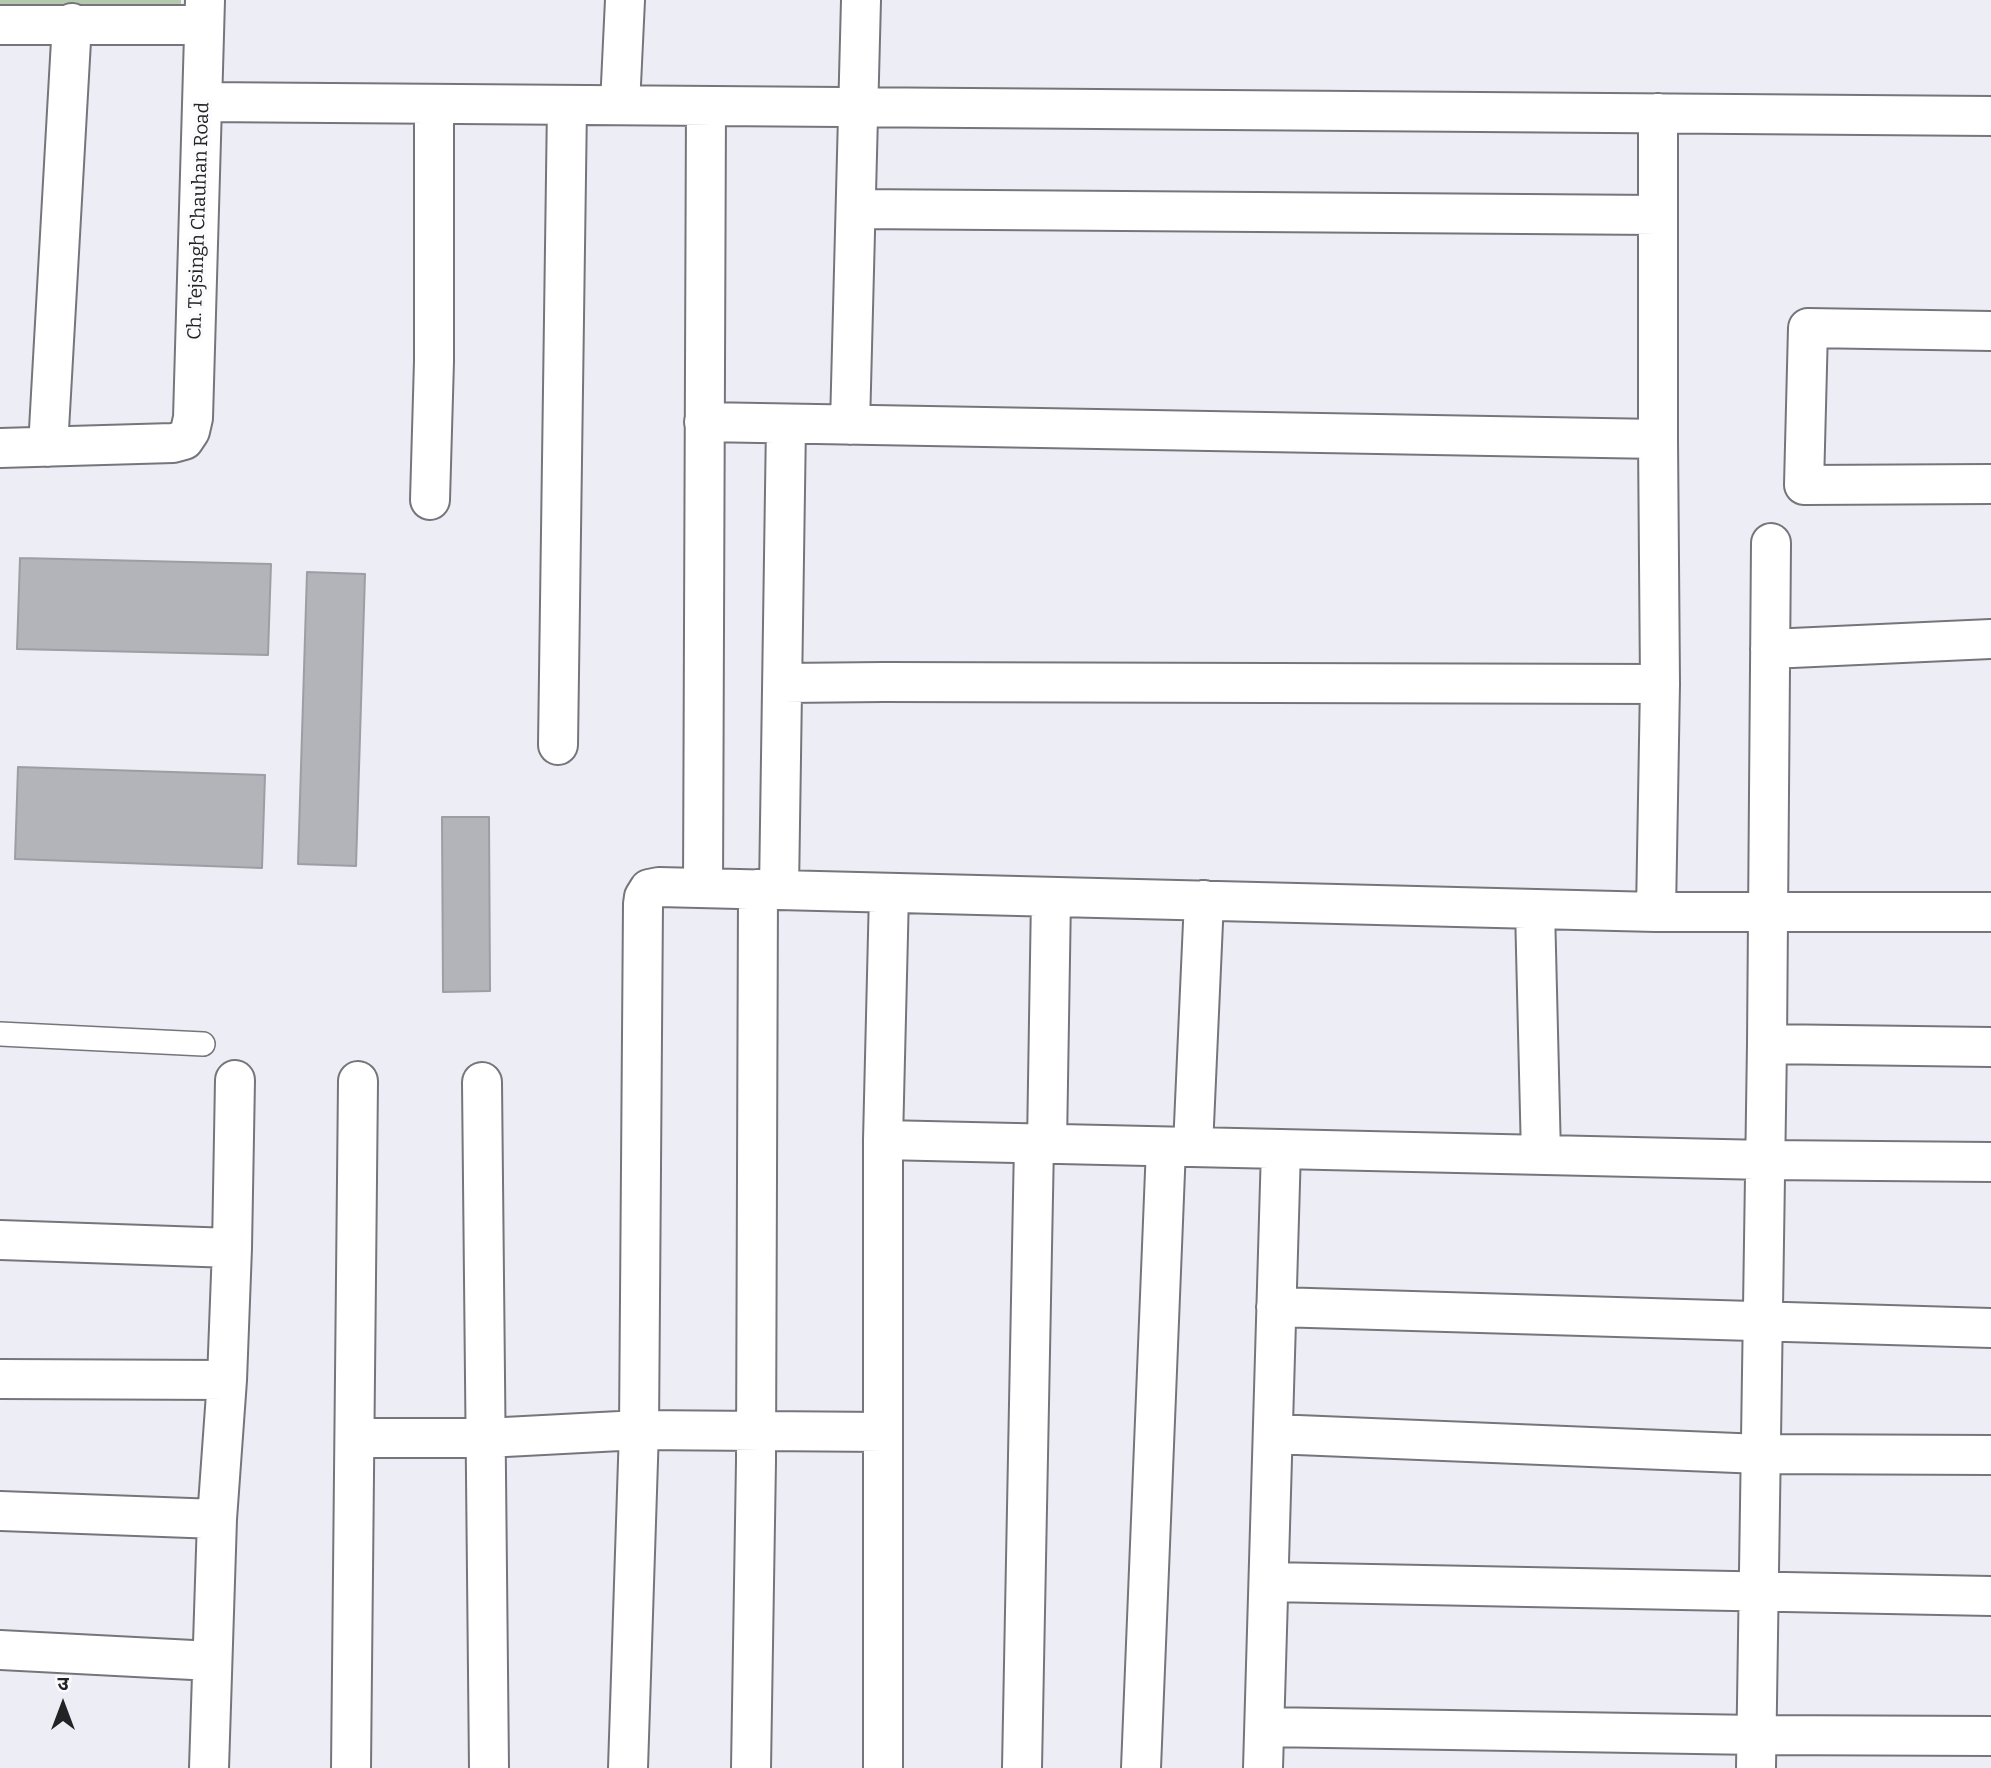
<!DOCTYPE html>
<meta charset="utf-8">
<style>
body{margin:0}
#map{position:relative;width:1991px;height:1768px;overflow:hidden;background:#ededf5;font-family:Bitter,"Noto Sans Devanagari",serif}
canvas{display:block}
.north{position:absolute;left:28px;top:1670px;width:70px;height:70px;-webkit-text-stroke:5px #fbfbfe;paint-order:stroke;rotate:0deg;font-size:19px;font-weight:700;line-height:28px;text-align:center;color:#232325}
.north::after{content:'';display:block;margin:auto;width:24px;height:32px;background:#232325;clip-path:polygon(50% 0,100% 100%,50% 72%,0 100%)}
</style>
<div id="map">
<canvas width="1991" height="1768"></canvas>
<div class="north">उ</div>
</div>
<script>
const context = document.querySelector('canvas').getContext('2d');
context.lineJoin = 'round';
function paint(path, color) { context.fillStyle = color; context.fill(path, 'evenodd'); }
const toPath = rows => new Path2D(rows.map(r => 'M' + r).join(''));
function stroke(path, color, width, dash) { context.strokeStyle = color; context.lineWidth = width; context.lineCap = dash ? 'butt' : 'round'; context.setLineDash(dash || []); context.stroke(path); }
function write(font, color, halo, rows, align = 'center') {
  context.font = font + ' Bitter,serif'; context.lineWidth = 7; context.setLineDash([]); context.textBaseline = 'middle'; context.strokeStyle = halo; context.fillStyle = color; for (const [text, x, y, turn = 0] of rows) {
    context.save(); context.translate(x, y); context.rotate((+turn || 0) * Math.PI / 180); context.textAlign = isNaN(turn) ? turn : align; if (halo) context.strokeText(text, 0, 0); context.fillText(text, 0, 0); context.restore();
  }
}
paint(toPath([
 [0,0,181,0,181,23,0,24]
]), '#b5caac');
const building = toPath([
 [20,558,271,564,268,655,17,649,20,558],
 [307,572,365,574,356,866,298,864,307,572],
 [18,767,265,775,262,868,15,859,18,767],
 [442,817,489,817,490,991,443,992,442,817]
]);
paint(building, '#b3b3ba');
stroke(building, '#9d9da4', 2);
const service = toPath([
 [0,1034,203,1044]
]);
const minor = toPath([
 [0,25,204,25],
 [203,102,1991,116],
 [620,105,625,0],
 [856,209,1658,215],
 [1991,331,1808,328,1804,485,1991,484],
 [704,422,1658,439,1658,113],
 [850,425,861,0],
 [48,447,72,23],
 [0,448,173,443,184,440,190,431,193,418,205,0],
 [430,500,434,361,434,104],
 [1770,649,1991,639],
 [783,683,884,682,1660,684],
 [558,745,567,105],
 [703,888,706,106],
 [779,890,786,424],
 [1535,909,1541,1155],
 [1656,912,1660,684,1658,439],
 [1767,1044,1991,1047],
 [482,1082,489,1768],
 [883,1140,1766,1160,1991,1162],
 [1047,1144,1051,897],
 [1193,1147,1204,900],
 [0,1240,232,1248],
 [1276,1307,1991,1328],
 [0,1379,227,1380,217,1519,209,1768],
 [227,1380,232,1248,235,1080],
 [1273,1434,1761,1454,1991,1455],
 [355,1438,486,1438,639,1430,883,1432],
 [0,1511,217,1519],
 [1269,1582,1991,1596],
 [0,1650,212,1661],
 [1266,1727,1757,1735,1991,1736],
 [351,1768,358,1081],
 [628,1768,639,1430,643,904,644,897,649,889,659,887,1656,912,1991,912],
 [751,1768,756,1461,758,889],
 [883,1768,883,1140,889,893],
 [1022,1768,1034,1144],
 [1141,1768,1166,1147],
 [1263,1768,1281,1149],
 [1756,1768,1767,1044,1771,543]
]);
stroke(service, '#75757b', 26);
stroke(minor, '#75757b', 42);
stroke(service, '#fff', 23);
stroke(minor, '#fff', 38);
write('19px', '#232325', '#fbfbfe', [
 ["Ch. Tejsingh Chauhan Road",199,221,-88]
]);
</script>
